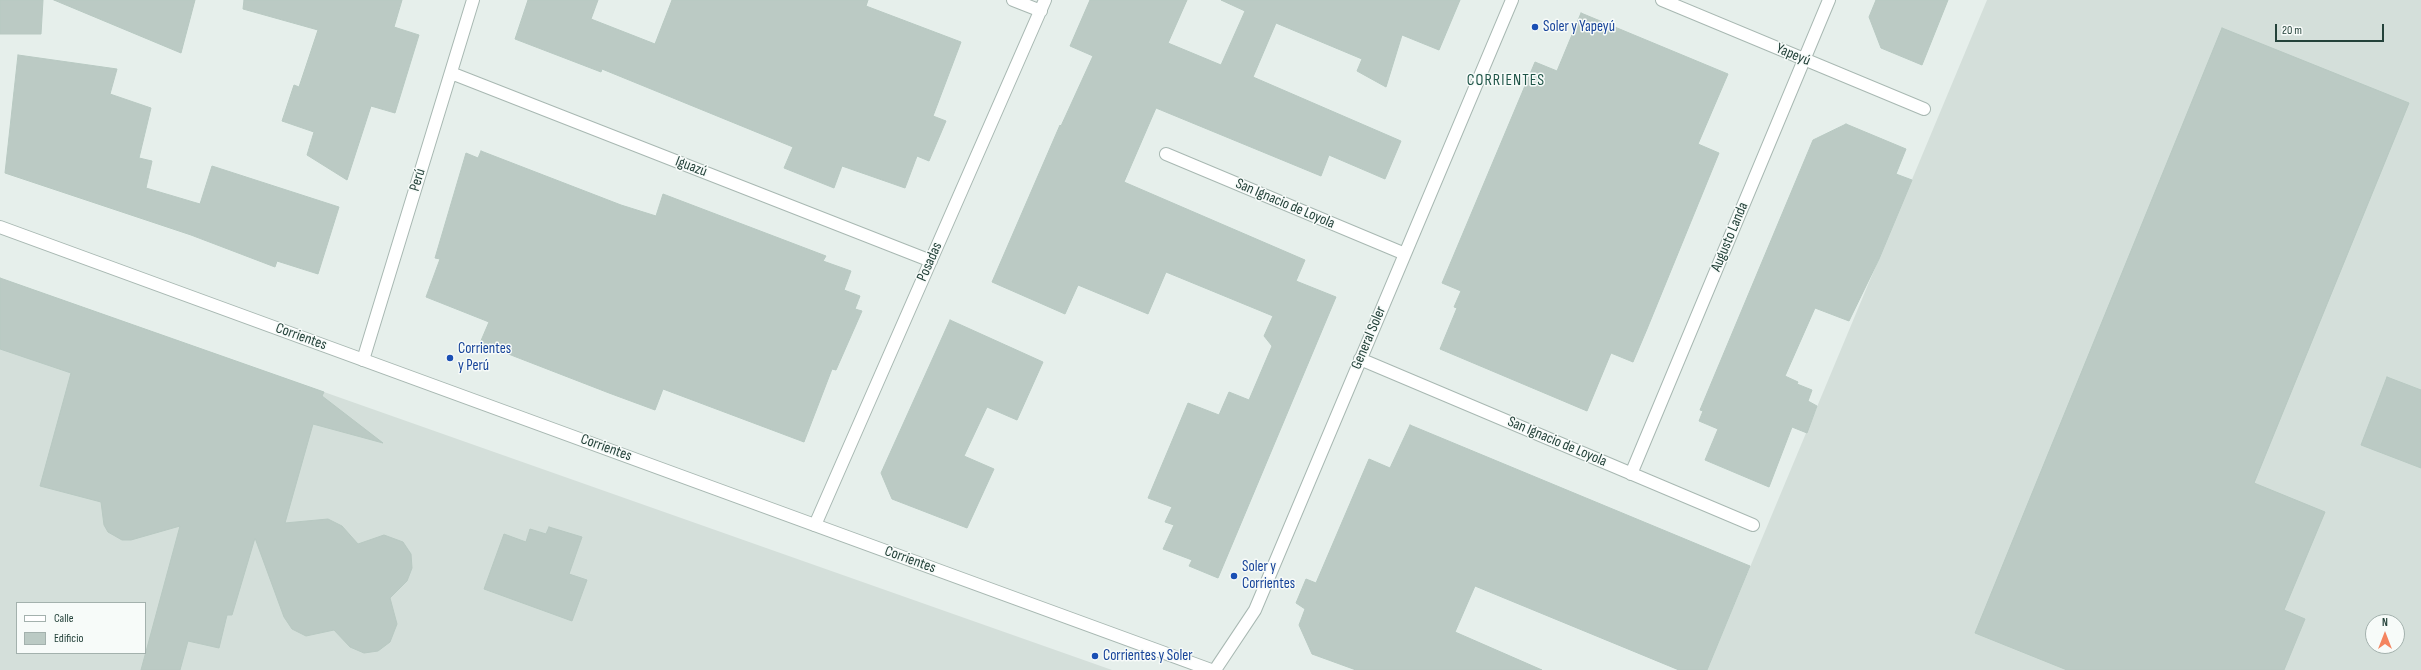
<!DOCTYPE html>
<meta charset="utf-8">
<style>
body{margin:0}
#map{position:relative;width:2421px;height:670px;overflow:hidden;background:#e6efeb;font-family:"Sofia Sans Condensed",sans-serif}
canvas{display:block}
.legend{position:absolute;left:16px;top:602px;width:130px;height:52px;box-sizing:border-box;background:#f7fbf9;border:1px solid #a3b1ad;margin:0;padding:5px 7px;list-style:none;font-size:12px;color:#24423a}
.legend li{display:flex;align-items:center;gap:8px;height:20px}
.legend b{width:20px;border:1px solid #a3b1ad}
.north{position:absolute;left:2365px;top:614px;width:40px;height:40px;box-sizing:border-box;background:#f7fbf9;border:1px solid #a3b1ad;border-radius:50%;rotate:0deg;font-size:11px;font-weight:700;line-height:16px;text-align:center;color:#24423a}
.north::after{content:'';display:block;margin:auto;width:14px;height:18px;background:#f4845f;clip-path:polygon(50% 0,100% 100%,50% 72%,0 100%)}
.scale{position:absolute;left:2275px;top:24px;width:109px;height:18px;box-sizing:border-box;border:2px solid #24423a;border-top:0;padding-left:5px;font-size:12px;line-height:14px;white-space:nowrap;color:#24423a;-webkit-text-stroke:3px #f7fbf9;paint-order:stroke}
</style>
<div id="map">
<canvas width="2421" height="670"></canvas>
<ul class="legend">
<li><b style="height:5px;background:#fff"></b>Calle</li>
<li><b style="height:11px;background:#bbcac4"></b>Edificio</li>
</ul>
<div class="north">N</div>
<div class="scale">20 m</div>
</div>
<script>
const context = document.querySelector('canvas').getContext('2d');
context.lineJoin = 'round';
function paint(path, color) { context.fillStyle = color; context.fill(path, 'evenodd'); }
const toPath = rows => new Path2D(rows.map(r => 'M' + r).join(''));
function stroke(path, color, width, dash) { context.strokeStyle = color; context.lineWidth = width; context.lineCap = dash ? 'butt' : 'round'; context.setLineDash(dash || []); context.stroke(path); }
function write(font, color, halo, rows, align = 'center') {
  context.font = font + ' "Sofia Sans Condensed",sans-serif'; context.lineWidth = 3; context.setLineDash([]); context.textBaseline = 'middle'; context.strokeStyle = halo; context.fillStyle = color; for (const [text, x, y, turn = 0] of rows) {
    context.save(); context.translate(x, y); context.rotate((+turn || 0) * Math.PI / 180); context.textAlign = isNaN(turn) ? turn : align; if (halo) context.strokeText(text, 0, 0); context.fillText(text, 0, 0); context.restore();
  }
}
paint(toPath([
 [1987,0,2421,0,2421,670,1707,670],
 [2373,622,2397,622,2397,646,2373,646],
 [0,278,324,392,1112,670,0,670],
 [17,603,145,603,145,653,17,653]
]), '#d4dfda');
const building = toPath([
 [0,0,43,0,41,34,0,34,0,0],
 [54,0,195,0,181,53,54,0],
 [244,0,402,0,394,27,419,35,395,113,371,106,347,180,307,155,314,132,282,121,294,85,299,87,318,30,243,9,244,0],
 [528,0,598,0,591,19,655,44,672,0,868,0,866,6,961,42,933,116,946,121,929,161,917,156,905,188,842,166,834,188,784,168,793,147,602,69,601,72,515,39,528,0],
 [1090,0,1187,0,1168,43,1221,65,1245,11,1221,0,1460,0,1439,50,1402,35,1386,87,1357,71,1362,59,1276,23,1253,77,1401,141,1385,179,1329,155,1321,176,1156,108,1124,182,1305,260,1296,281,1336,297,1218,578,1189,566,1192,560,1163,549,1174,525,1165,522,1172,507,1148,498,1188,403,1219,415,1229,392,1249,400,1272,346,1264,336,1273,316,1166,272,1148,314,1078,285,1065,314,992,282,1060,125,1061,126,1093,56,1070,46,1090,0],
 [1876,0,1948,0,1922,65,1881,48,1869,17,1876,0],
 [1581,13,1728,74,1698,144,1719,153,1647,329,1633,362,1611,353,1587,411,1440,349,1457,308,1454,307,1461,291,1442,283,1535,62,1557,71,1581,13],
 [2222,28,2409,103,2254,483,2325,512,2284,610,2305,619,2284,670,2067,670,1975,633,2222,28],
 [18,55,117,69,110,94,151,108,139,158,152,161,146,188,200,204,212,166,339,207,318,274,277,261,275,267,191,235,5,173,18,55],
 [1846,124,1906,149,1896,174,1912,180,1879,259,1849,321,1815,308,1785,376,1798,382,1797,384,1812,390,1808,401,1817,406,1807,433,1792,427,1769,487,1705,460,1718,429,1699,421,1703,411,1700,410,1813,140,1846,124],
 [481,151,621,205,656,216,663,194,826,256,823,261,851,271,844,290,860,296,855,309,862,311,836,370,832,369,804,442,663,389,655,410,609,393,480,343,489,322,426,297,440,259,435,258,466,153,478,158,481,151],
 [0,278,324,392,322,396,383,443,313,424,285,523,328,519,342,526,358,544,384,535,403,542,411,554,412,568,407,581,390,598,397,624,390,642,378,651,364,653,350,647,334,630,306,636,292,629,284,617,255,538,232,615,227,615,219,648,188,641,180,670,141,670,180,526,131,540,122,540,108,532,104,525,101,502,40,486,71,373,0,349,0,278],
 [950,320,1043,362,1017,420,987,407,964,456,994,469,967,528,892,499,881,473,950,320],
 [2387,377,2421,390,2421,468,2361,445,2387,377],
 [1410,425,1750,566,1707,670,1679,670,1475,586,1455,632,1542,670,1356,670,1312,654,1299,625,1305,609,1296,603,1306,579,1316,583,1369,459,1390,468,1410,425],
 [549,527,582,537,569,574,587,580,572,621,484,589,504,534,526,542,530,529,546,534,549,527]
]);
paint(building, '#bbcac4');
stroke(building, '#b8c9c2', 1);
const minor = toPath([
 [1013,0,1041,11],
 [1662,0,1924,109],
 [451,73,931,261],
 [1166,154,1405,254],
 [1360,359,1753,525],
 [363,360,473,0],
 [1631,474,1829,0],
 [815,525,1045,0],
 [1215,670,1255,610,1512,0]
]);
const tertiary = toPath([
 [0,227,1211,670]
]);
stroke(minor, '#a8b8b2', 14);
stroke(tertiary, '#a8b8b2', 14);
stroke(minor, '#fff', 12);
stroke(tertiary, '#fff', 12);
for (const [x, y, r, color] of [
 [1535,27,4,"#1a4fb4"],
 [450,358,4,"#1a4fb4"],
 [1234,576,4,"#1a4fb4"],
 [1095,656,4,"#1a4fb4"]
]) { const dot = new Path2D(); dot.arc(x, y, r, 0, 2 * Math.PI); context.fillStyle = color; context.fill(dot); stroke(dot, '#f7fbf9', 1.5); }
write('15px', '#164399', '#f7fbf9', [
 ["Soler y Yapeyú",1543,27],
 ["Corrientes",458,349],
 ["y Perú",458,366],
 ["Soler y",1242,567],
 ["Corrientes",1242,584],
 ["Corrientes y Soler",1103,656]
], 'left');
write('15px', '#24423a', '#f7fbf9', [
 ["Yapeyú",1793,55,23],
 ["Iguazú",691,167,21],
 ["Perú",418,180,-73],
 ["San Ignacio de Loyola",1285,204,23],
 ["Augusto Landa",1730,237,-67],
 ["Posadas",930,262,-66],
 ["Corrientes",301,337,20],
 ["General Soler",1369,338,-67],
 ["San Ignacio de Loyola",1557,442,23],
 ["Corrientes",606,448,20],
 ["Corrientes",910,560,20]
]);
context.letterSpacing = '1px';
write('16px', '#1f5548', '#f7fbf9', [
 ["CORRIENTES",1506,81]
]);
context.letterSpacing = '0px';
</script>
